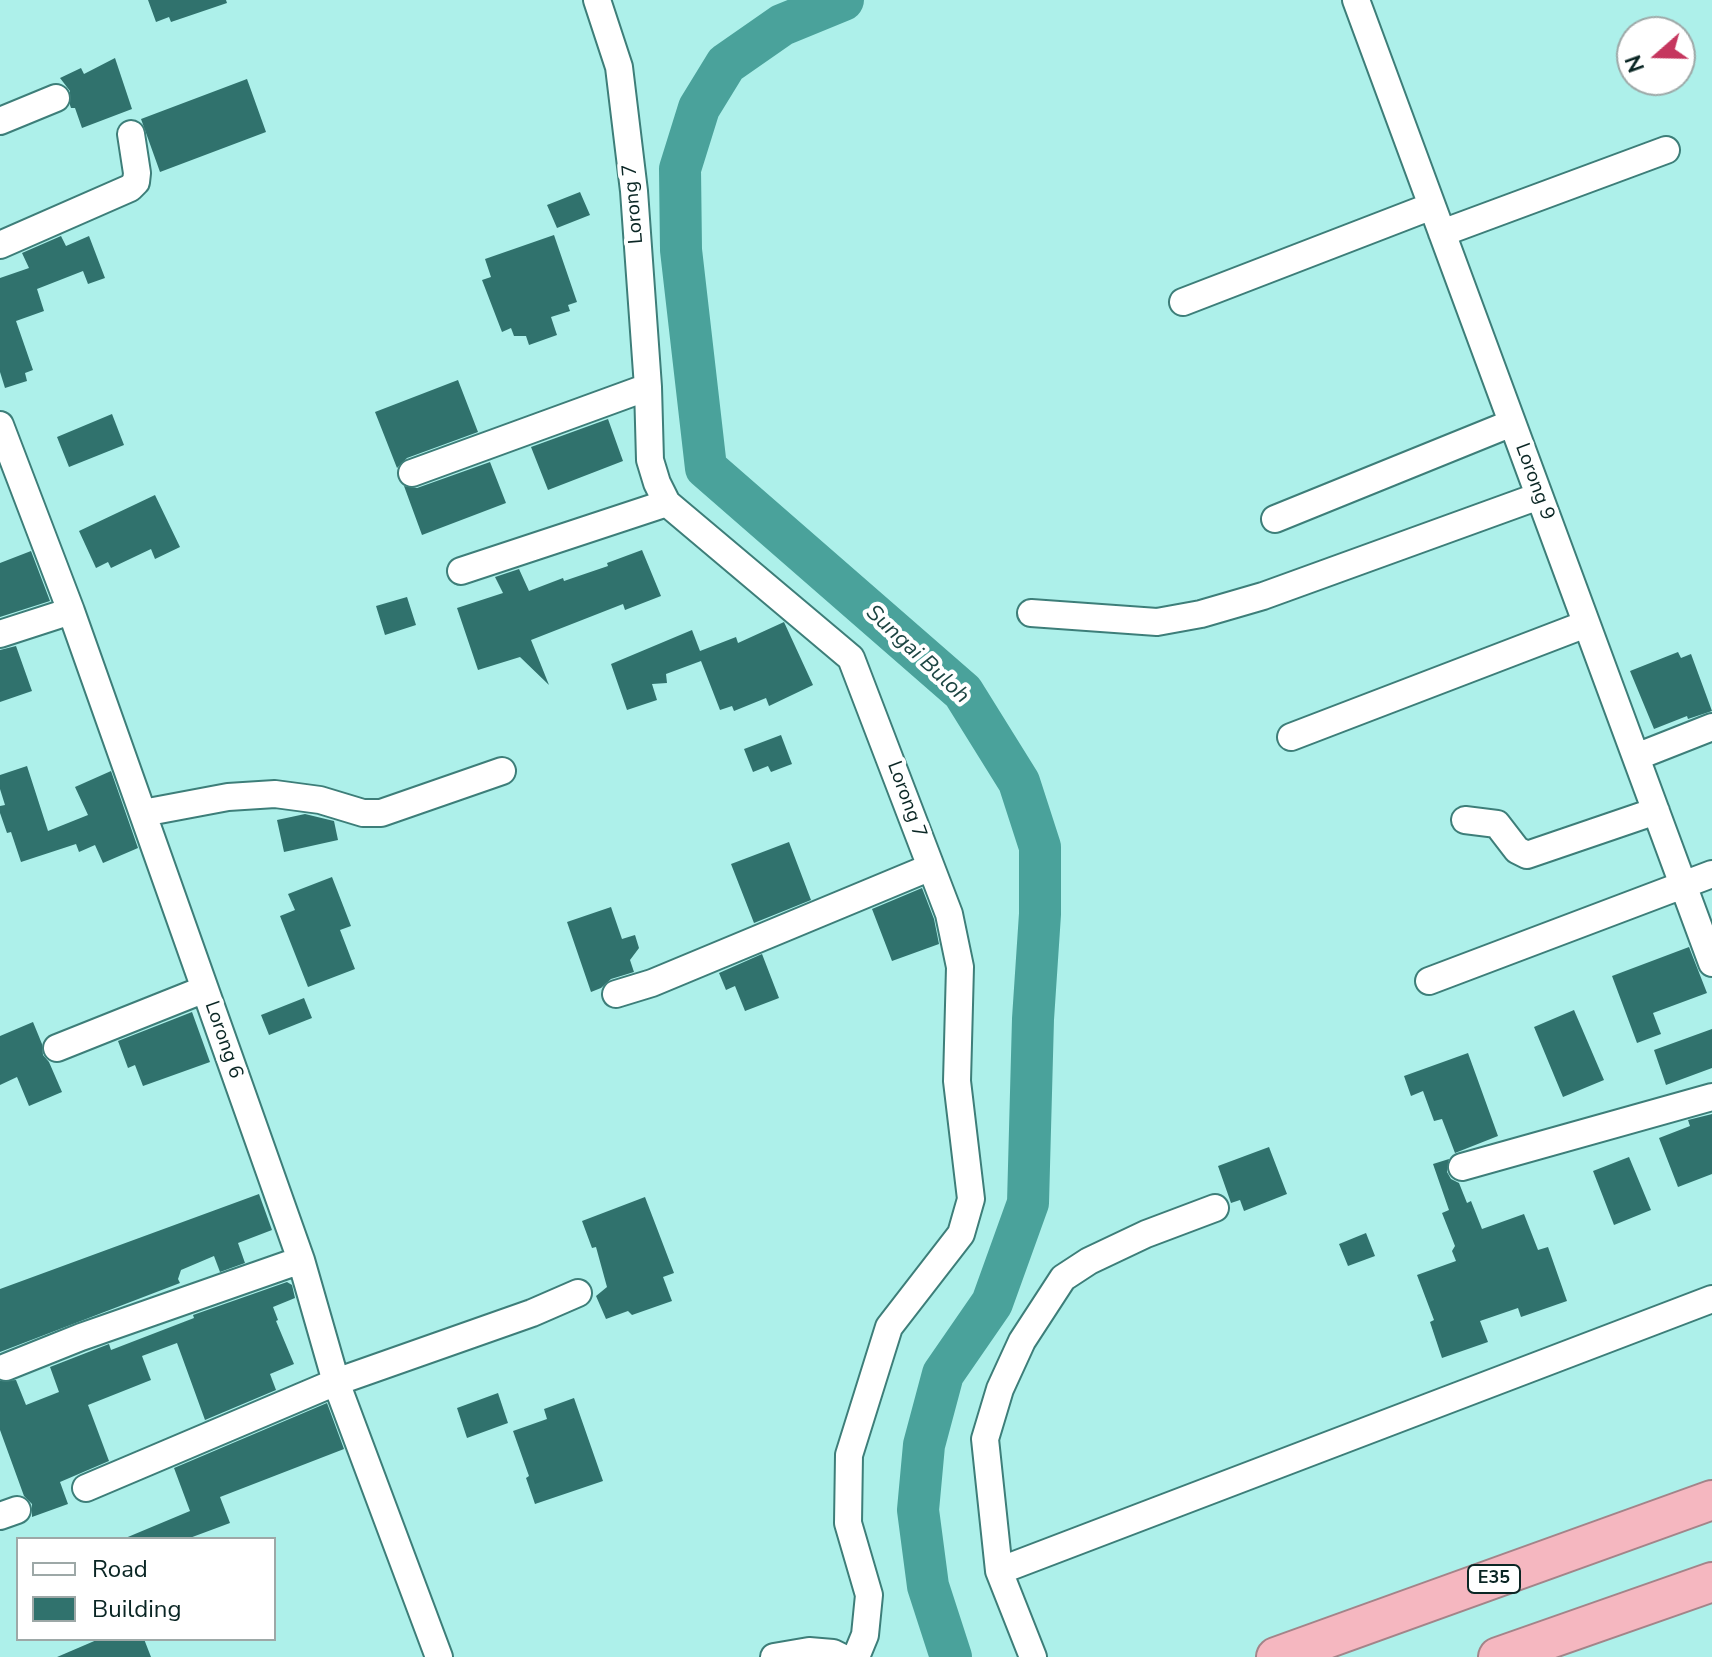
<!DOCTYPE html>
<style>
body{margin:0}
#map{position:relative;width:1712px;height:1657px;overflow:hidden;background:#adf0ea;font-family:"Nunito Sans",sans-serif}
canvas{display:block}
.legend{position:absolute;left:16px;top:1537px;width:260px;height:104px;box-sizing:border-box;background:#fff;border:2px solid #9da8a7;margin:0;padding:10px 14px;list-style:none;font-size:24px;color:#0a2624}
.legend li{display:flex;align-items:center;gap:16px;height:40px}
.legend b{width:40px;border:2px solid #9da8a7}
.north{position:absolute;left:1616px;top:16px;width:80px;height:80px;box-sizing:border-box;background:#fff;border:2px solid #9da8a7;border-radius:50%;rotate:250deg;font-size:22px;font-weight:700;line-height:32px;text-align:center;color:#0a2624}
.north::after{content:'';display:block;margin:auto;width:28px;height:36px;background:#c5365e;clip-path:polygon(50% 0,100% 100%,50% 72%,0 100%)}
</style>
<div id="map">
<canvas width="1712" height="1657"></canvas>
<ul class="legend">
<li><b style="height:10px;background:#fff"></b>Road</li>
<li><b style="height:22px;background:#30726d"></b>Building</li>
</ul>
<div class="north">N</div>
</div>
<script>
const context = document.querySelector('canvas').getContext('2d');
context.lineJoin = 'round';
const toPath = rows => new Path2D(rows.map(r => 'M' + r).join(''));
function stroke(path, color, width, dash) { context.strokeStyle = color; context.lineWidth = width; context.lineCap = dash ? 'butt' : 'round'; context.setLineDash(dash || []); context.stroke(path); }
function paint(path, color) { context.fillStyle = color; context.fill(path, 'evenodd'); }
function write(font, color, halo, rows, align = 'center') {
  context.font = font + ' "Nunito Sans",sans-serif'; context.lineWidth = 8; context.setLineDash([]); context.textBaseline = 'middle'; context.strokeStyle = halo; context.fillStyle = color; for (const [text, x, y, turn = 0] of rows) {
    context.save(); context.translate(x, y); context.rotate((+turn || 0) * Math.PI / 180); context.textAlign = isNaN(turn) ? turn : align; if (halo) context.strokeText(text, 0, 0); context.fillText(text, 0, 0); context.restore();
  }
}
stroke(toPath([
 [843,0,782,25,726,64,699,108,680,169,681,250,706,468,963,692,1019,782,1040,847,1040,914,1033,1019,1028,1203,992,1303,943,1374,924,1445,918,1510,928,1586,951,1657]
]), '#4aa29b', 42);
paint(toPath([
 [148,0,226,0,227,3,171,22,169,17,156,22],
 [115,58,132,109,82,128,75,108,71,108,70,105,70,91,60,78,81,68,84,74],
 [247,79,266,132,160,172,141,119],
 [580,192,590,215,557,228,547,205],
 [554,235,577,302,568,305,570,311,551,317,557,335,529,345,526,336,514,336,511,328,502,332,482,280,491,277,485,259],
 [61,236,66,246,89,236,105,278,88,284,83,271,37,289,44,311,16,321,33,370,25,373,27,381,5,388,0,372,0,278,29,268,22,253],
 [458,380,478,432,407,458,397,468,375,412],
 [112,414,124,445,69,467,57,437],
 [608,419,623,461,548,490,531,447],
 [490,462,506,503,422,535,404,486,417,488],
 [155,495,180,547,155,559,151,549,111,568,108,562,96,568,79,531],
 [642,550,661,596,625,610,623,604,531,640,549,685,520,657,478,670,457,608,503,593,495,577,519,569,529,591,563,578,564,581,608,566,607,563],
 [31,551,50,601,0,617,0,563],
 [407,597,416,625,385,635,376,606],
 [784,622,813,685,769,706,766,698,734,711,732,706,720,710,701,661,666,674,667,683,652,684,657,700,627,710,611,664,692,630,700,651,736,637,738,643],
 [16,646,32,691,0,702,0,650],
 [1678,652,1681,658,1691,654,1712,711,1688,719,1687,716,1654,729,1630,671],
 [781,735,792,764,771,772,768,766,753,772,744,749],
 [27,766,48,831,88,815,75,787,111,771,138,848,103,863,95,845,79,852,76,844,21,862,11,832,7,833,0,813,0,806,5,805,0,789,0,775],
 [305,814,334,821,338,840,284,852,277,820],
 [789,842,811,900,754,923,731,864],
 [332,877,351,926,340,930,355,969,308,987,280,916,295,910,288,894],
 [922,888,934,919,939,944,892,961,872,909],
 [611,907,622,939,635,935,639,948,630,960,634,972,611,979,601,988,591,992,567,922],
 [1689,947,1707,993,1653,1013,1661,1034,1637,1043,1612,976],
 [762,954,779,998,745,1011,735,986,726,990,719,973],
 [304,998,312,1018,269,1035,261,1015],
 [1574,1010,1604,1080,1563,1097,1534,1027],
 [192,1012,210,1062,143,1086,135,1065,128,1068,118,1041],
 [33,1022,42,1044,43,1055,49,1062,62,1092,29,1106,17,1077,0,1085,0,1036],
 [1712,1029,1712,1068,1666,1085,1654,1050],
 [1468,1053,1498,1136,1455,1153,1442,1119,1434,1121,1423,1091,1411,1096,1404,1076],
 [1712,1114,1712,1174,1678,1187,1659,1138,1690,1126,1688,1120],
 [1269,1147,1287,1194,1244,1211,1240,1200,1231,1203,1218,1166],
 [1629,1157,1651,1210,1614,1225,1593,1171],
 [1449,1159,1447,1172,1451,1179,1459,1183,1467,1203,1471,1201,1482,1229,1524,1214,1538,1250,1548,1247,1567,1301,1521,1317,1518,1308,1480,1321,1488,1342,1442,1358,1430,1322,1434,1320,1417,1275,1456,1261,1452,1251,1455,1246,1442,1213,1449,1210,1433,1164],
 [259,1194,272,1230,238,1243,245,1263,220,1272,214,1256,181,1270,178,1279,180,1283,0,1352,0,1289],
 [645,1197,674,1273,663,1277,672,1301,632,1315,628,1311,606,1319,596,1296,607,1287,596,1247,592,1248,582,1221],
 [1366,1233,1375,1256,1348,1266,1339,1244],
 [287,1282,292,1285,295,1298,273,1307,278,1320,276,1321,294,1364,270,1374,276,1390,205,1420,177,1343,142,1356,151,1380,88,1405,109,1461,60,1482,68,1504,32,1517,32,1504,24,1496,0,1430,0,1381,16,1380,26,1405,59,1392,50,1367,109,1344,111,1350,194,1318,193,1315],
 [498,1393,508,1423,467,1438,457,1408],
 [574,1398,603,1481,535,1504,526,1478,529,1476,513,1431,547,1419,544,1409],
 [327,1403,344,1449,220,1497,230,1523,187,1539,123,1539,190,1511,174,1468],
 [99,1639,144,1639,151,1657,57,1657]
]), '#30726d');
const minor = toPath([
 [597,0,619,67,634,191,648,387,650,460,657,483,667,503,851,658,949,914,960,967,957,1081,971,1199,961,1234,889,1327,849,1455,848,1523,869,1595,865,1635,856,1657],
 [1356,0,1712,963],
 [0,121,56,98],
 [1442,233,1666,150],
 [0,245,130,188,136,182,137,173,131,134],
 [1183,302,1432,206],
 [0,425,71,611,301,1260,336,1382,439,1657],
 [412,473,648,387],
 [1275,519,1512,423],
 [461,571,667,503],
 [1031,613,1157,622,1201,614,1263,596,1539,496],
 [0,634,71,611],
 [1291,737,1586,624],
 [1636,757,1712,727],
 [143,813,228,797,275,794,320,800,363,813,381,813,502,771],
 [1465,820,1497,824,1517,850,1527,855,1656,811],
 [1429,981,1712,874],
 [616,994,652,983,931,867],
 [57,1048,205,989],
 [1462,1167,1712,1097],
 [6,1367,81,1337,301,1260],
 [86,1488,336,1382,532,1313,578,1293],
 [0,1516,17,1510],
 [999,1571,1712,1299],
 [774,1657,809,1651,833,1653,841,1657],
 [1033,1657,999,1571,985,1439,1000,1389,1022,1341,1063,1278,1089,1261,1146,1234,1215,1208]
]);
const highway = toPath([
 [1276,1657,1712,1500],
 [1498,1657,1712,1582]
]);
stroke(minor, '#3d7e79', 30);
stroke(highway, '#a38489', 42);
stroke(minor, '#fff', 26);
stroke(highway, '#f5b7c0', 38);
for (const [x, y, w] of [
 [1494,1579,52]
]) { const box = new Path2D(); box.roundRect(x - w / 2, y - 14, w, 28, 6); context.fillStyle = '#fff'; context.fill(box); stroke(box, '#0a2624', 2); }
write('bold 18px', '#0a2624', null, [
 ["E35",1494,1579]
]);
write('20px', '#0a2624', '#fff', [
 ["Lorong 7",634,204,-95],
 ["Lorong 9",1534,482,70],
 ["Lorong 7",906,800,70],
 ["Lorong 6",223,1040,71]
]);
write('italic 22px', '#1d4542', '#fff', [
 ["Sungai Buloh",917,655,43]
]);
</script>
